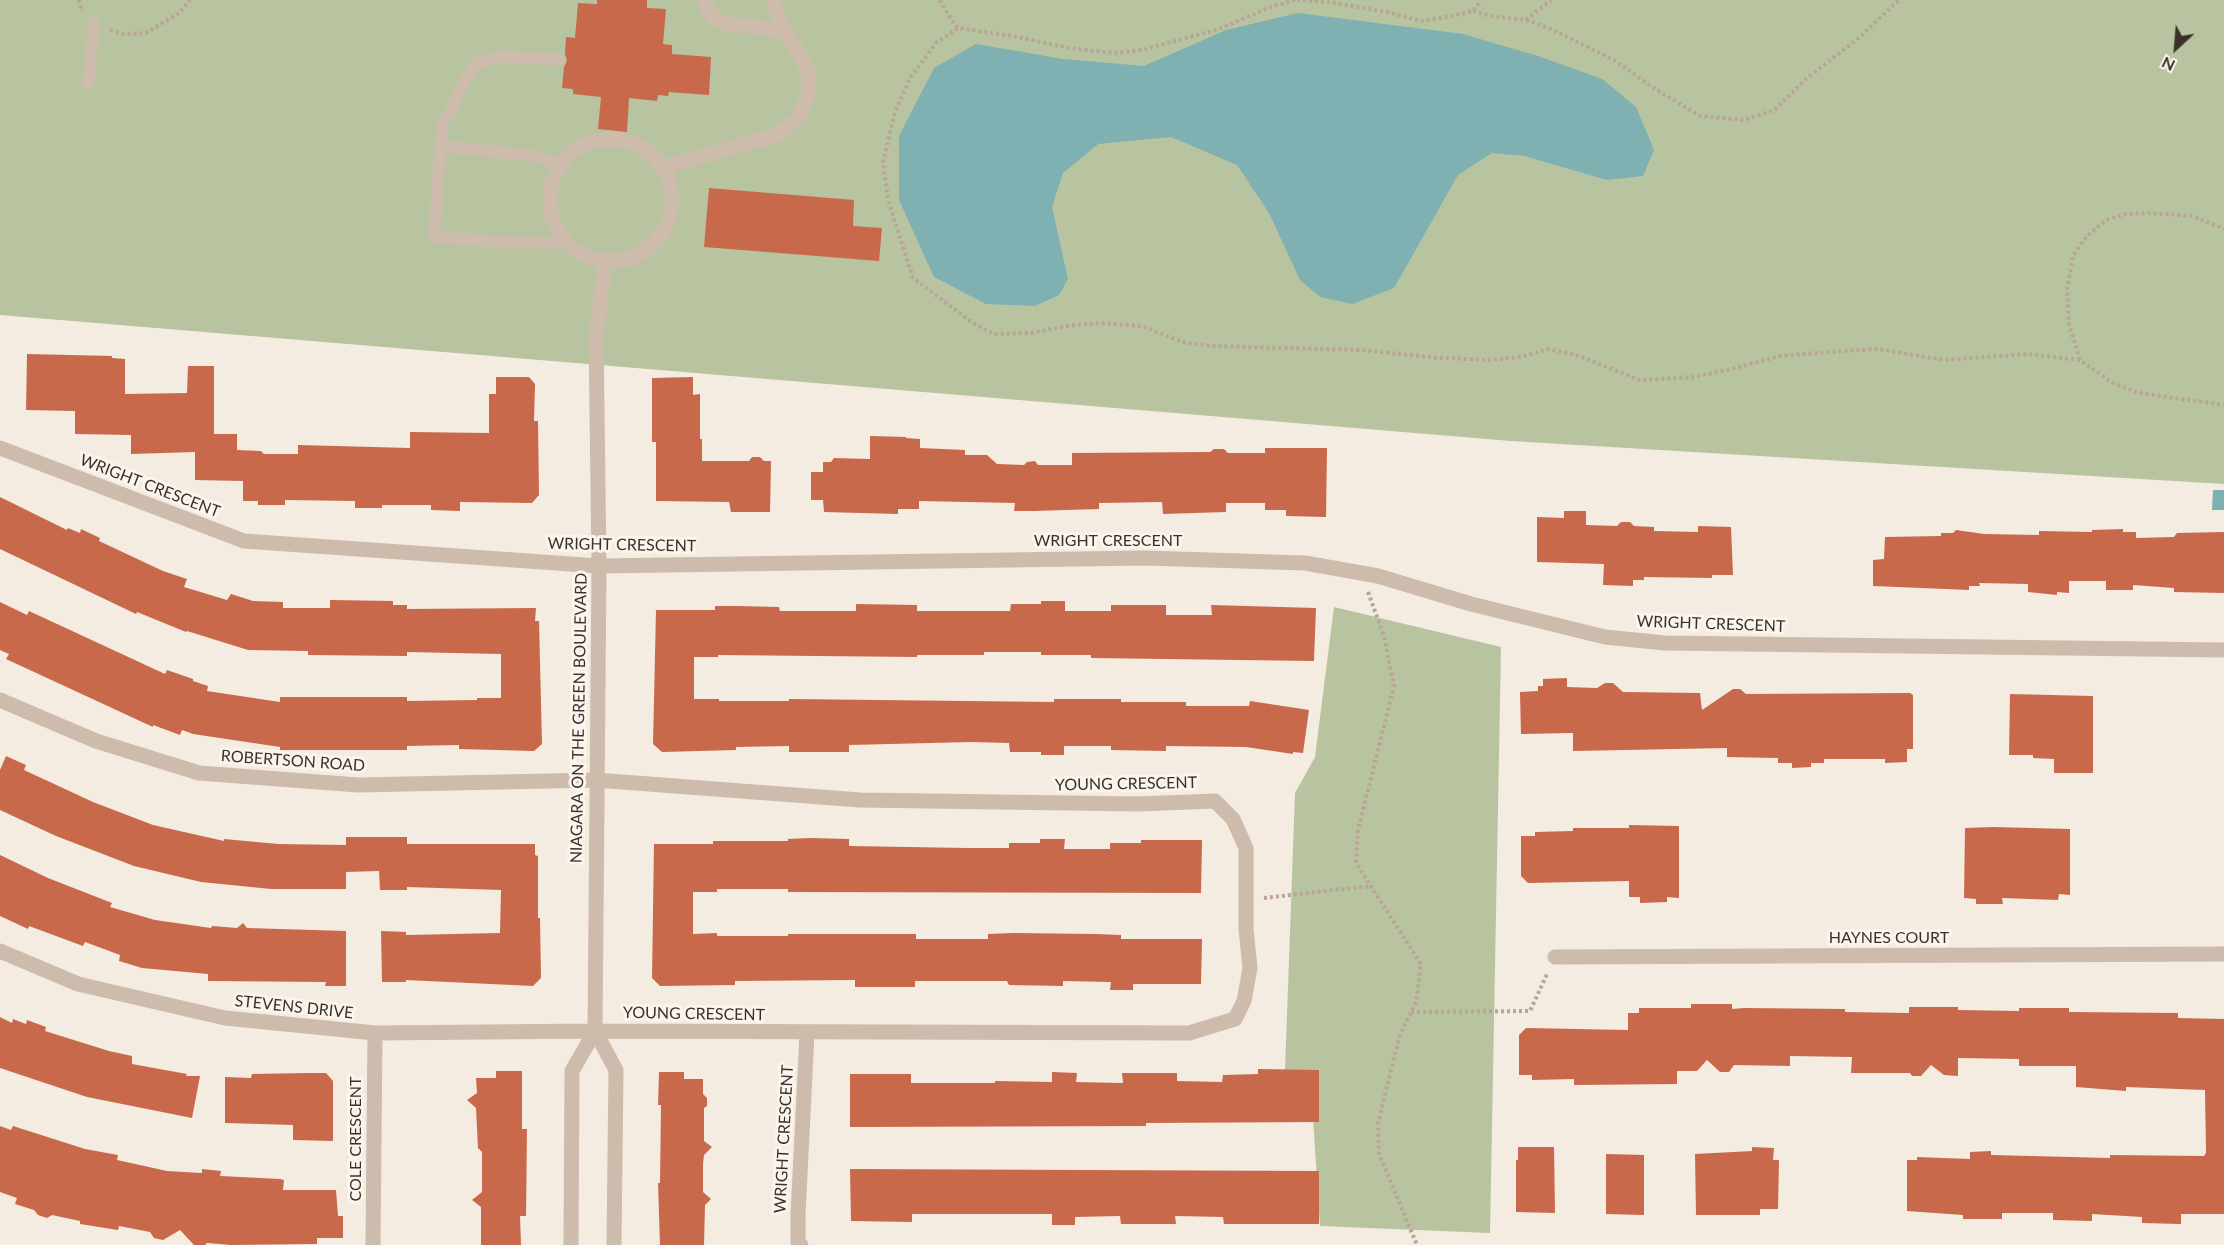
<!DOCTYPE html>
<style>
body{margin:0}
#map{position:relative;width:2224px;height:1245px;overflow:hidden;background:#f4ebe1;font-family:Lato,sans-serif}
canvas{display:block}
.north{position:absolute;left:2146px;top:18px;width:60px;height:60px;-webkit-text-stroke:4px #fbf5ee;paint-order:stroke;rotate:206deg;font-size:16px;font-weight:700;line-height:24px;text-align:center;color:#3b302b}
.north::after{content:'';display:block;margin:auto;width:21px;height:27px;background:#3b302b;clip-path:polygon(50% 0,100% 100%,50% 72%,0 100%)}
</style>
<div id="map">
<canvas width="2224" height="1245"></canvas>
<div class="north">N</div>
</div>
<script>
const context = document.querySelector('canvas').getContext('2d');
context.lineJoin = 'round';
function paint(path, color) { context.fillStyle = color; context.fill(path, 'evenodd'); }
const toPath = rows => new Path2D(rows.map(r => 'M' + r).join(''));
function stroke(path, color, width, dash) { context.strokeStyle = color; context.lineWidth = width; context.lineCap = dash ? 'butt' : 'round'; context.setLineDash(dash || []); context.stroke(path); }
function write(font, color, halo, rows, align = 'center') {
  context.font = font + ' Lato,sans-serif'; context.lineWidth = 6; context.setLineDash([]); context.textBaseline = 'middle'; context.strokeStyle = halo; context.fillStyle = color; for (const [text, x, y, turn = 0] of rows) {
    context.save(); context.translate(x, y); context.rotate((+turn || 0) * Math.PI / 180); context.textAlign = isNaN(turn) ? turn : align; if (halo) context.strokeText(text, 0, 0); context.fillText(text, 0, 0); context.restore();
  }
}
paint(toPath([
 [0,0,2224,0,2224,484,1511,441,0,315],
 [1334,607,1501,647,1490,1233,1320,1226,1311,1086,1285,1071,1295,793,1315,757]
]), '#b8c4a0');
paint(toPath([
 [1298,13,1463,34,1538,56,1602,79,1636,107,1654,150,1643,176,1607,180,1524,156,1492,153,1458,175,1394,288,1352,304,1320,297,1300,280,1269,213,1237,165,1171,137,1098,144,1063,173,1052,207,1068,279,1059,295,1035,306,986,304,934,277,899,200,899,136,934,68,976,44,1063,59,1144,66,1226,30],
 [2213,490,2224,490,2224,510,2212,510]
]), '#7fb0b2');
paint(toPath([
 [597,0,647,0,647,8,666,9,663,44,672,45,672,54,711,57,709,95,669,92,668,96,658,95,657,101,629,98,627,132,598,129,601,97,573,94,573,89,562,88,564,67,567,61,565,54,566,37,575,38,578,3,597,4],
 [709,188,854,200,853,226,882,228,879,261,704,247],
 [27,354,112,356,112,358,125,359,125,394,187,393,188,366,214,366,214,434,237,434,237,450,261,451,264,454,298,454,298,445,410,448,410,432,489,433,489,394,496,394,496,377,529,377,535,384,534,421,538,421,539,495,532,503,460,502,460,511,431,510,431,505,382,505,382,508,355,508,355,501,285,500,285,505,258,505,258,501,243,501,243,481,195,480,195,452,131,454,131,435,75,434,75,411,26,410],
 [693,377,693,395,700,394,700,439,702,439,702,461,749,461,752,457,760,457,764,461,771,461,770,512,731,512,729,502,656,501,656,442,652,442,652,378],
 [870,436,906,437,906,438,920,439,920,448,965,450,965,455,987,455,997,464,1024,465,1027,462,1035,461,1038,465,1072,465,1072,453,1210,452,1214,449,1224,449,1228,453,1265,453,1265,448,1327,448,1326,517,1286,516,1286,510,1265,510,1265,503,1226,503,1226,512,1163,514,1162,502,1099,503,1099,509,1033,511,1014,511,1015,503,919,501,919,509,898,509,898,514,824,512,823,500,811,500,811,472,823,472,823,462,831,462,834,458,870,459],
 [0,497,67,530,68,528,80,533,81,529,100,538,99,541,163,571,187,579,184,587,227,600,231,594,253,601,283,602,283,608,330,608,330,600,393,601,393,605,407,605,407,609,536,608,535,621,539,621,542,744,534,751,459,749,459,745,407,746,407,750,280,750,280,747,193,734,182,730,180,735,153,725,153,727,6,659,9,654,0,650,0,602,27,615,29,611,165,674,167,670,193,679,193,681,208,686,207,691,280,702,280,697,407,697,407,701,477,700,477,698,501,698,501,654,407,652,407,656,308,655,308,651,248,650,187,631,186,632,137,612,136,614,0,549],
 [1564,511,1586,511,1586,525,1617,526,1621,522,1630,522,1634,526,1654,527,1654,531,1698,532,1698,526,1731,527,1733,575,1712,575,1712,578,1644,577,1644,580,1633,580,1633,586,1603,585,1604,564,1537,562,1537,517,1564,518],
 [2123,529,2123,532,2136,532,2136,538,2174,537,2177,533,2224,532,2224,593,2174,592,2174,588,2133,585,2133,590,2106,590,2106,581,2069,581,2069,593,2057,592,2057,595,2028,592,2028,584,1979,583,1980,586,1969,586,1969,590,1873,586,1873,560,1884,559,1885,537,1941,536,1941,533,1953,533,1956,530,1984,534,2039,535,2039,531,2092,532,2092,530],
 [1041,601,1065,601,1065,611,1111,611,1111,605,1166,605,1166,615,1212,615,1211,605,1316,608,1314,661,1091,658,1091,655,1041,655,1041,652,984,652,984,655,917,655,917,657,718,655,718,657,694,657,694,699,719,699,719,701,789,701,789,699,1054,702,1054,699,1121,699,1121,702,1186,702,1186,706,1249,706,1250,701,1309,710,1303,753,1293,752,1293,754,1246,747,1166,746,1166,751,1111,750,1111,746,1064,746,1064,755,1041,755,1041,752,1010,752,1009,743,971,742,849,745,849,752,789,752,789,746,736,747,736,750,662,752,653,744,656,610,715,610,715,606,736,606,779,607,780,611,856,611,856,604,917,605,917,611,1010,611,1011,604,1041,604],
 [1567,678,1567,687,1597,688,1605,683,1613,683,1623,692,1700,693,1702,710,1733,689,1740,689,1746,694,1910,693,1913,695,1913,749,1907,749,1907,762,1885,763,1885,759,1824,759,1824,763,1811,763,1811,767,1792,768,1792,763,1778,763,1778,758,1727,757,1727,748,1573,751,1573,733,1521,734,1520,692,1538,691,1538,686,1543,686,1543,679],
 [2010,694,2093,696,2093,773,2054,773,2054,759,2033,758,2033,755,2009,755],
 [6,756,26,765,24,770,93,802,153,825,224,841,224,839,278,844,346,845,346,837,407,837,407,844,535,844,535,855,538,856,538,918,540,918,541,978,533,986,406,980,406,982,382,982,381,931,406,932,406,935,500,933,501,890,407,887,407,890,380,890,379,871,346,872,346,889,271,889,201,882,134,866,56,836,0,810,0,770],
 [1629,825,1679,826,1679,898,1667,897,1667,902,1640,903,1640,897,1629,897,1629,881,1528,883,1521,876,1521,836,1535,836,1535,832,1573,831,1573,828,1629,828],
 [1993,827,2070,829,2070,895,2059,894,2058,900,2002,898,2003,904,1976,904,1976,899,1964,898,1965,828],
 [810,838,849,839,849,846,967,848,1009,848,1009,843,1040,843,1040,839,1065,839,1064,849,1110,849,1110,843,1141,843,1141,840,1202,840,1201,893,788,892,788,889,717,889,717,892,693,892,693,934,717,933,717,936,788,936,788,934,916,934,916,939,988,939,988,934,1013,933,1096,934,1121,935,1121,939,1202,939,1201,984,1133,984,1133,990,1110,990,1111,982,1063,981,1063,986,1009,985,1007,981,915,981,915,987,855,987,855,980,735,981,735,985,660,986,652,978,654,844,713,844,713,841,788,841,788,839],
 [0,855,48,878,112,903,110,907,155,920,211,928,212,926,237,928,243,923,247,928,346,931,346,986,325,986,326,982,208,981,208,974,142,968,119,961,120,955,85,942,83,946,29,926,28,929,0,916],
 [1691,1004,1732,1004,1732,1009,1744,1008,1845,1009,1845,1012,1909,1013,1909,1007,1958,1007,1958,1010,2019,1011,2019,1008,2069,1008,2069,1012,2178,1013,2178,1018,2224,1019,2224,1214,2181,1214,2181,1224,2142,1223,2142,1217,2092,1214,2092,1221,2053,1220,2053,1213,2002,1213,2002,1219,1963,1219,1963,1215,1907,1211,1907,1160,1917,1160,1917,1157,1970,1159,1970,1152,1991,1151,1991,1155,2110,1158,2110,1155,2204,1156,2206,1153,2205,1090,2126,1087,2126,1091,2076,1087,2076,1066,2019,1066,2019,1059,1958,1058,1958,1076,1944,1075,1931,1065,1921,1076,1912,1076,1910,1073,1851,1073,1852,1057,1790,1056,1790,1066,1734,1065,1729,1072,1720,1072,1707,1060,1697,1071,1677,1071,1677,1084,1574,1085,1574,1079,1532,1080,1532,1075,1519,1075,1519,1035,1526,1028,1628,1030,1628,1013,1639,1013,1639,1008,1691,1008],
 [0,1017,12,1023,13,1019,26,1024,27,1020,46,1027,45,1031,109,1051,132,1056,132,1064,187,1074,186,1076,200,1076,192,1118,87,1097,0,1068],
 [1258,1069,1319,1070,1319,1122,1146,1123,1146,1126,850,1127,850,1074,911,1074,911,1083,995,1083,995,1081,1052,1082,1052,1072,1077,1073,1076,1082,1123,1083,1122,1073,1177,1073,1177,1081,1222,1082,1223,1075,1258,1074],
 [496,1071,522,1071,522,1129,527,1129,526,1216,520,1216,521,1245,481,1245,481,1207,472,1200,482,1192,482,1152,478,1148,476,1108,467,1100,477,1093,476,1078,496,1078],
 [659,1072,684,1072,684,1079,703,1079,703,1094,707,1098,707,1106,704,1108,704,1141,712,1147,704,1155,703,1164,703,1192,711,1199,705,1205,704,1245,660,1245,658,1183,660,1183,661,1105,658,1105],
 [309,1073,326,1073,333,1081,333,1141,293,1140,293,1125,225,1123,225,1077,251,1078,252,1074],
 [0,1126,11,1130,13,1126,85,1149,118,1155,117,1160,167,1171,202,1173,202,1169,221,1171,220,1176,280,1179,284,1180,283,1190,336,1190,338,1216,343,1216,343,1238,317,1238,317,1244,231,1245,207,1243,205,1245,194,1245,180,1230,163,1240,154,1238,150,1232,119,1226,118,1230,80,1224,80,1221,52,1215,47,1218,38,1215,34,1210,15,1204,17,1198,0,1192],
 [1518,1147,1554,1147,1555,1213,1516,1212,1516,1160,1518,1160],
 [1752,1147,1774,1148,1773,1160,1779,1160,1778,1209,1760,1209,1760,1215,1696,1215,1695,1154,1752,1151],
 [1606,1154,1644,1155,1644,1215,1606,1214],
 [850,1169,1319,1171,1319,1224,1224,1224,1223,1217,1175,1216,1176,1224,1121,1224,1120,1216,1075,1217,1075,1225,1052,1225,1052,1214,912,1214,912,1222,851,1221]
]), '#c8694b');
stroke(toPath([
 [79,0,82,12],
 [940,0,945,10,958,28],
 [1295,0,1271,7,1219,29,1142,50,1113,53,1069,48,1013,36,958,28,936,43,910,78,895,112,883,162,888,200,913,278,973,323,994,334,1031,333,1066,326,1099,323,1142,326,1182,342,1212,346,1360,350,1440,358,1488,360,1521,357,1549,349,1576,355,1640,380,1694,377,1728,370,1780,356,1831,352,1877,349,1944,360,2028,354,2080,360,2113,383,2139,393,2224,405],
 [1297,0,1330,2,1392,13,1420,21,1453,16,1473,11,1481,0],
 [1473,11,1490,16,1526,20,1551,29,1614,60,1655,89,1700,116,1744,120,1774,110,1806,79,1860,37,1899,0],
 [1526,20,1551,0],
 [110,30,124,34,146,33,179,13,190,0],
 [2080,360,2069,324,2067,289,2073,256,2086,237,2106,220,2126,214,2148,213,2192,216,2224,229],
 [1368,592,1384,636,1394,686,1358,830,1356,863,1421,964,1416,1002,1400,1034,1378,1123,1379,1154,1417,1245],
 [1264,898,1370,886],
 [1411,1012,1530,1011,1548,972]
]), '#b9a596', 4, [3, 3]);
stroke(toPath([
 [559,60,499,56,479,63,466,77,449,114,442,122,434,237,502,242,567,243],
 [88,84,94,23],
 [440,146,535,156,560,164]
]), '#cdbbac', 12);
stroke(toPath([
 [704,0,710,13,718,21,729,25,754,26,785,33],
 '550 200a61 61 0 1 1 122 0a61 61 0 1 1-122 0Z',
 [664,167,777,135,800,116,809,93,809,74,798,51,785,33,773,0],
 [0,448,244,541,599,566,1145,558,1305,563,1378,576,1471,604,1605,637,1665,643,2224,650],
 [0,700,96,741,199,773,358,785,596,780,860,800,1138,804,1215,801,1233,819,1246,848,1246,929,1250,968,1244,1001,1235,1019,1189,1033,595,1031,375,1033,225,1018,78,984,0,951],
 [1555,957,2224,954],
 [595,1031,616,1070,614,1245],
 [373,1245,375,1033],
 [571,1245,572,1071,595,1031,599,566,596,335,605,261],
 [801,1245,798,1242,798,1215,807,1033]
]), '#cdbbac', 15);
write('16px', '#3b302b', '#fbf5ee', [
 ["WRIGHT CRESCENT",150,486,21],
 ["WRIGHT CRESCENT",1108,541],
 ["WRIGHT CRESCENT",622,545,1],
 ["WRIGHT CRESCENT",1711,624,2],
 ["NIAGARA ON THE GREEN BOULEVARD",579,718,-89],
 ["ROBERTSON ROAD",293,761,4],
 ["YOUNG CRESCENT",1126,784,-1],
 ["HAYNES COURT",1889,938],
 ["STEVENS DRIVE",294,1007,6],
 ["YOUNG CRESCENT",694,1014,1],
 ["COLE CRESCENT",356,1139,-90],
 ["WRIGHT CRESCENT",784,1139,-87]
]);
</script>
